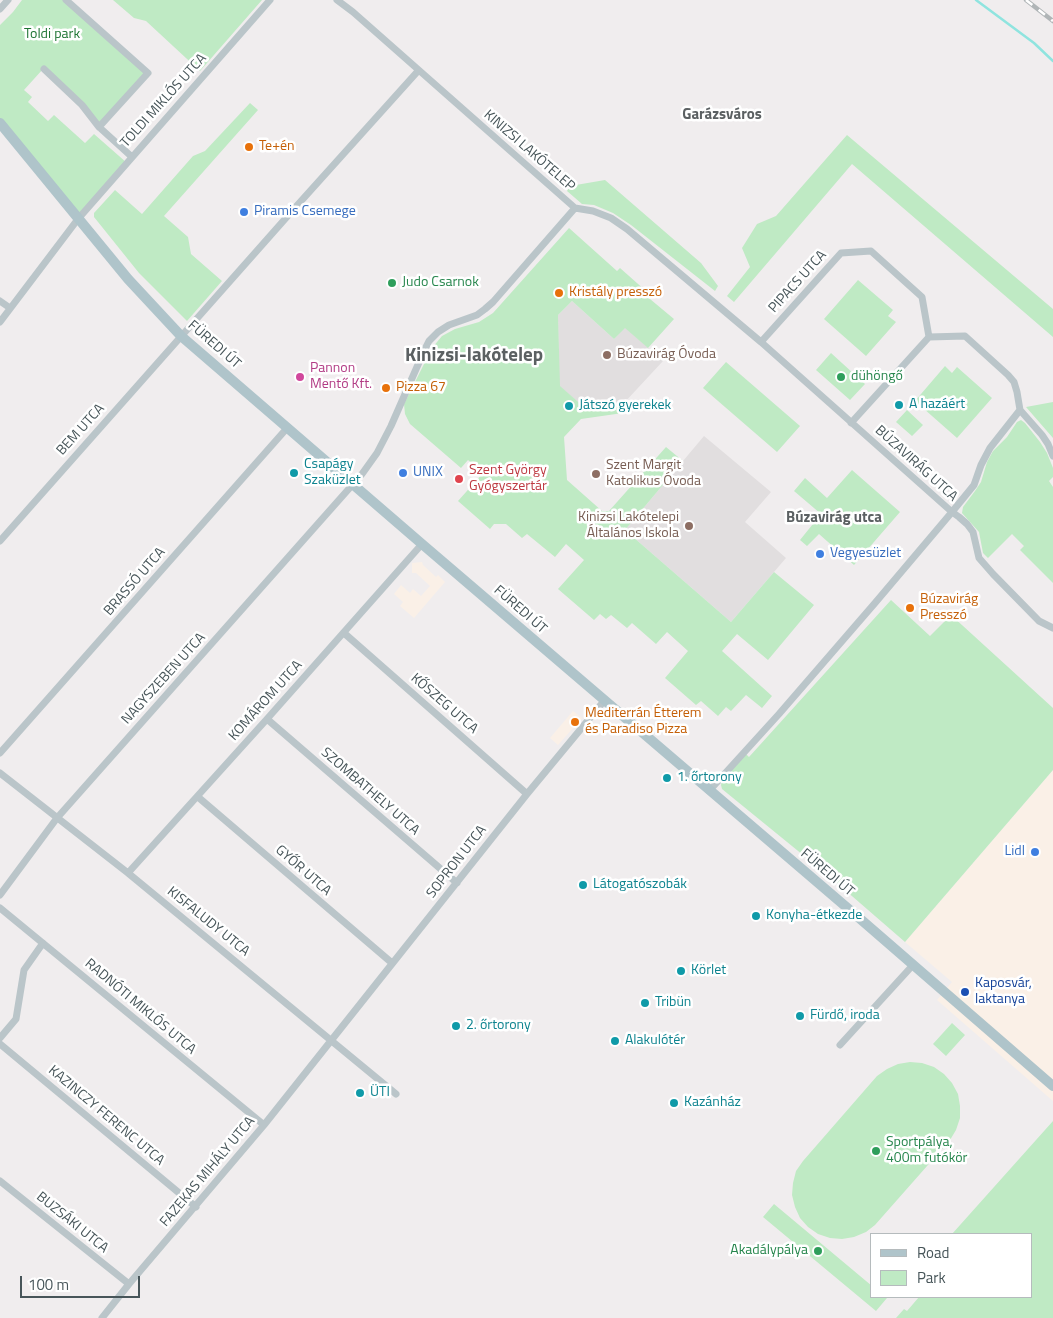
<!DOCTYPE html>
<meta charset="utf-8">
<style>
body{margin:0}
#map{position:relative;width:1053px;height:1318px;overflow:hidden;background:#f0edee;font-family:"Titillium Web",sans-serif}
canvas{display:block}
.legend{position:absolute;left:870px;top:1233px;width:162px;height:65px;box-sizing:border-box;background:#fff;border:1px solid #b5bbbd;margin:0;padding:6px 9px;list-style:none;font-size:15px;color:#475559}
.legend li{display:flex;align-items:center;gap:10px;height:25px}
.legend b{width:25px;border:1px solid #b5bbbd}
.scale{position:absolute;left:20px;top:1276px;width:120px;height:22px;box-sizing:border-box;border:2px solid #475559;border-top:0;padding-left:6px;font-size:15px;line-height:18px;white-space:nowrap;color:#475559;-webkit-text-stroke:4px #fff;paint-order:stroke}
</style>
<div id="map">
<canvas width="1053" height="1318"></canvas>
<ul class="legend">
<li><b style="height:6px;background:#afc4ca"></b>Road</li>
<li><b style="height:14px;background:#bfeac4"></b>Park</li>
</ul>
<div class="scale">100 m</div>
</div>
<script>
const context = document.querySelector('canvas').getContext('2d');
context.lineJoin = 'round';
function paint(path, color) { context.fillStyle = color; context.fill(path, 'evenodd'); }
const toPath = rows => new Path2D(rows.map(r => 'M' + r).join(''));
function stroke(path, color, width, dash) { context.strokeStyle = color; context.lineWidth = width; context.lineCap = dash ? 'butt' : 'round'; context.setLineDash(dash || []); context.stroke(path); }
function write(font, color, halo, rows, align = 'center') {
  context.font = font + ' "Titillium Web",sans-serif'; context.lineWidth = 5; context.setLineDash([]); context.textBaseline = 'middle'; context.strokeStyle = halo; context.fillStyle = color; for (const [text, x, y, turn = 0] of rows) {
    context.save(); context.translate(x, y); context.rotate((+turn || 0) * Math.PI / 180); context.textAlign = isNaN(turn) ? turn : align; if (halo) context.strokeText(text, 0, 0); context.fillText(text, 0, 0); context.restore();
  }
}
paint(toPath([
 [422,562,423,565,436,577,438,575,445,582,414,618,400,606,403,602,394,594,401,585,410,593,413,589,421,596,430,586,416,573,412,573,412,563],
 [573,711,582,718,558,745,550,738],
 [1053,770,1053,1101,937,1000,952,982,905,942]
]), '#faf0e7');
paint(toPath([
 [572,301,614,339,625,327,663,361,624,403,584,407,559,386,558,315],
 [704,436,771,492,745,522,786,558,731,622,625,530]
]), '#e1dedf');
paint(toPath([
 [22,0,66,0,148,73,99,127,43,69,24,90,32,97,28,102,48,121,54,115,85,143,94,134,127,163,78,219,0,123,0,25,13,12],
 [113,0,262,0,200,71,146,21,134,18],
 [250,103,258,110,164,216,188,237,191,254,222,281,187,321,139,273,94,217,94,213,115,190,142,214,193,156,205,151],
 [847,135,1053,309,1053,337,852,164,734,302,727,296,750,267,742,248,757,224,776,216],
 [605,180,701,263,718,286,715,291,631,225,613,213,594,205,582,204,567,191,570,186],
 [569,228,617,271,620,268,646,291,644,294,674,319,648,348,625,328,614,339,572,301,558,315,560,386,584,407,624,403,622,409,623,413,581,419,564,437,567,480,602,511,609,511,666,447,683,461,625,530,731,622,774,572,814,605,768,660,737,634,722,651,772,696,762,708,746,695,731,711,726,707,718,716,701,701,696,705,665,678,688,651,667,632,656,644,632,623,627,628,611,615,606,619,600,614,594,620,558,589,584,560,566,544,555,557,527,534,522,538,506,524,494,524,490,529,458,501,483,473,468,460,461,468,410,424,405,414,404,404,432,348,442,336,455,329,479,322,493,313],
 [858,280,893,310,888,316,896,322,866,356,824,319],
 [831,353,865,384,850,400,816,370],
 [726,362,800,426,777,452,703,388],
 [945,366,952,373,957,367,992,398,957,438,915,401],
 [1053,402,1053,438,1026,407],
 [907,410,923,425,912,436,896,422],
 [1021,420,1025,423,1040,442,1047,453,1053,468,1053,477,1049,481,1053,487,1053,583,1020,550,1024,546,1012,534,988,558,983,553,979,532,962,513,963,507,975,491,981,482,987,462,993,451,1007,437,1017,422],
 [852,470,900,512,854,565,819,534,807,546,800,540,821,514,794,491,805,478,827,498],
 [891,600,930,636,951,615,1053,708,1053,770,905,942,830,877,722,789,721,785,722,780,746,754,749,757],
 [952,1023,965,1035,946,1056,933,1044],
 [910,1062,922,1063,934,1067,944,1074,952,1083,958,1094,960,1106,960,1118,956,1130,950,1140,875,1225,866,1232,854,1237,842,1239,830,1238,818,1234,808,1227,800,1218,795,1207,792,1195,793,1183,796,1171,803,1161,877,1076,887,1069,898,1064],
 [1053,1121,1053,1318,896,1318,904,1309,907,1311,919,1297,1032,1297,1032,1234,952,1234],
 [774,1204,872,1286,872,1297,885,1297,887,1298,876,1311,763,1217]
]), '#bfeac4');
stroke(toPath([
 [976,0,1034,43,1053,61]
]), '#8fe4df', 2.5);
stroke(toPath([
 [66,0,148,73,99,127,132,157],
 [337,0,353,12,575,208],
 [0,9,8,0],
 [44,69,82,105,99,127],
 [575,208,593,211,611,218,627,229,761,342,952,512,875,603,779,714,709,791],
 [0,301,10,308],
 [0,322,78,219,270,0],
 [761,342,841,253,871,251,922,297,929,337,965,336,1008,375,1014,382,1017,392,1020,410,1042,435,1048,444,1053,456],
 [1020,410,990,448,981,465,974,485,952,512,959,517,967,524,973,532,979,558,993,574,1039,621,1053,628],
 [851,423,929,337],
 [0,541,293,210,418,71],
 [344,633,527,794],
 [267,719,457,883],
 [0,753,288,427],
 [0,773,128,873,396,1094],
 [198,797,392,963],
 [128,873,267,719,422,544],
 [0,895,57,818,362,474,377,453,391,426,424,351,429,341,438,332,449,325,477,315,485,309,493,302,575,208],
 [0,908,264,1125],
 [0,1038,16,1019,24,970,43,943],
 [0,1044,196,1207],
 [840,1045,913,965],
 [0,1181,129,1284],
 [102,1318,129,1284,264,1125,527,794,604,701]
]), '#bac5c9', 7);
stroke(toPath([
 [0,123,128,279,181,336,422,544,858,917,1053,1086]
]), '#afc4ca', 10);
const rail = toPath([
 [1026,0,1053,21]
]);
stroke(rail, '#b0b5b7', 4.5);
stroke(rail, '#fff', 2.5, [8]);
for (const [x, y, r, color] of [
 [249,147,5,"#e8710a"],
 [244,212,5,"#3f7fe0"],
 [392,283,5,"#2e9e5b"],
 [559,293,5,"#e8710a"],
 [607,355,5,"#8d6e63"],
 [300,377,5,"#d1479c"],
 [841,377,5,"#2e9e5b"],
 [386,388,5,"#e8710a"],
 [899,405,5,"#0f9aa8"],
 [569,406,5,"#0f9aa8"],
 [294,473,5,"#0f9aa8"],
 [403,473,5,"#3f7fe0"],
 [596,474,5,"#8d6e63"],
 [459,479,5,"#e0444e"],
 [689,526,5,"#8d6e63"],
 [820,554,5,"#3f7fe0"],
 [910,608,5,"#e8710a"],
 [575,722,5,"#e8710a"],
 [667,778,5,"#0f9aa8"],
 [1035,852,5,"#3f7fe0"],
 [583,885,5,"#0f9aa8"],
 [756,916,5,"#0f9aa8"],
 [681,971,5,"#0f9aa8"],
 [965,992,5,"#1a4fb4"],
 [645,1003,5,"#0f9aa8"],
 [800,1016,5,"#0f9aa8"],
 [456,1026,5,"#0f9aa8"],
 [615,1041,5,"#0f9aa8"],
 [360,1093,5,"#0f9aa8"],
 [674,1103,5,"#0f9aa8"],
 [876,1151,5,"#2e9e5b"],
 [818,1251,5,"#2e9e5b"]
]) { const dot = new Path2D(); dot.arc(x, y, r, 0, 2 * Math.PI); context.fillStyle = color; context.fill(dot); stroke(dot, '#fff', 2); }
write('14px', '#1e7433', '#fff', [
 ["Toldi park",52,35]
]);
write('14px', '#475559', '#fff', [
 ["TOLDI MIKLÓS UTCA",164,101,-48],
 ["KINIZSI LAKÓTELEP",529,151,41],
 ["PIPACS UTCA",798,282,-48],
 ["FÜREDI ÚT",214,345,41],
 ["BEM UTCA",81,430,-48],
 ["BÚZAVIRÁG UTCA",916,464,42],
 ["BRASSÓ UTCA",135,582,-49],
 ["FÜREDI ÚT",520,610,41],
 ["NAGYSZEBEN UTCA",164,679,-48],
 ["KOMÁROM UTCA",266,701,-48],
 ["KŐSZEG UTCA",444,704,41],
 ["SZOMBATHELY UTCA",370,792,41],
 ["SOPRON UTCA",457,862,-52],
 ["GYŐR UTCA",303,871,41],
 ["FÜREDI ÚT",827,873,40],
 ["KISFALUDY UTCA",208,922,39],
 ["RADNÓTI MIKLÓS UTCA",140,1007,40],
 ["KAZINCZY FERENC UTCA",106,1116,40],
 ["FAZEKAS MIHÁLY UTCA",208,1172,-50],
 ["BUZSÁKI UTCA",72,1223,39]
]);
write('14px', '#c56008', '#fff', [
 ["Te+én",259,147],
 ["Kristály presszó",569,293],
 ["Pizza 67",396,388],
 ["Búzavirág",920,600],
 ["Presszó",920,616],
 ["Mediterrán Étterem",585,714],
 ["és Paradiso Pizza",585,730]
], 'left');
write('14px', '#366cbe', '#fff', [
 ["Piramis Csemege",254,212],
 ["UNIX",413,473],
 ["Vegyesüzlet",830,554],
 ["Lidl",1025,852,"right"]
], 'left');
write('14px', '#27864d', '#fff', [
 ["Judo Csarnok",402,283],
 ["dühöngő",851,377],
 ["Sportpálya,",886,1143],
 ["400m futókör",886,1159],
 ["Akadálypálya",808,1251,"right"]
], 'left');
write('14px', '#785e54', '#fff', [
 ["Búzavirág Óvoda",617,355],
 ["Szent Margit",606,466],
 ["Katolikus Óvoda",606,482],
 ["Kinizsi Lakótelepi",679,518,"right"],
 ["Általános Iskola",679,534,"right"]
], 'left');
write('14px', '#b23c85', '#fff', [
 ["Pannon",310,369],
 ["Mentő Kft.",310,385]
], 'left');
write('14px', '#0d838f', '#fff', [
 ["A hazáért",909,405],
 ["Játszó gyerekek",579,406],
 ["Csapágy",304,465],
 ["Szaküzlet",304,481],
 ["1. őrtorony",677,778],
 ["Látogatószobák",593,885],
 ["Konyha-étkezde",766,916],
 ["Körlet",691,971],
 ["Tribün",655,1003],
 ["Fürdő, iroda",810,1016],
 ["2. őrtorony",466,1026],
 ["Alakulótér",625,1041],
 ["ÜTI",370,1093],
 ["Kazánház",684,1103]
], 'left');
write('14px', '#be3a42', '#fff', [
 ["Szent György",469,471],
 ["Gyógyszertár",469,487]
], 'left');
write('14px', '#164399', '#fff', [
 ["Kaposvár,",975,984],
 ["laktanya",975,1000]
], 'left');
write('bold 15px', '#5b6062', '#fff', [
 ["Garázsváros",722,115],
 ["Búzavirág utca",834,518]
]);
write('bold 19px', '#5b6062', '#fff', [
 ["Kinizsi-lakótelep",474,356]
]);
</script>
